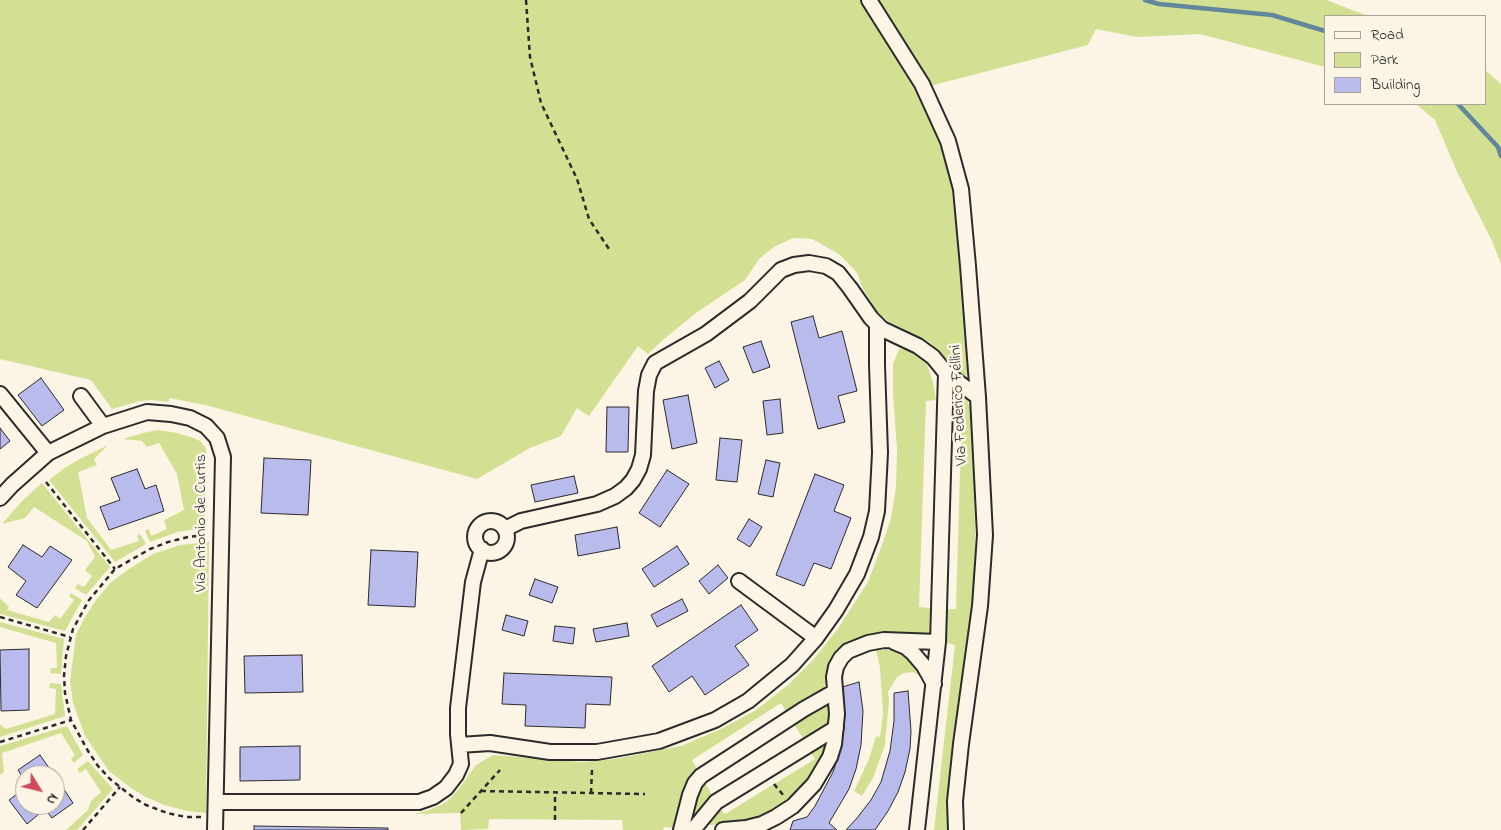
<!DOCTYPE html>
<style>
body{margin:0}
#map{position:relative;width:1501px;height:830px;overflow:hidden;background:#fcf5e5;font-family:"Indie Flower",sans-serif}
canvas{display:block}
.legend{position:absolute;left:1324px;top:15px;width:162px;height:90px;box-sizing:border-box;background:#fcf5e5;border:1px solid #a8a49b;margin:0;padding:6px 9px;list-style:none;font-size:15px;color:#2b2b2b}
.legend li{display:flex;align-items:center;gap:10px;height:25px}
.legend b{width:25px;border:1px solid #a8a49b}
.north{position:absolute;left:15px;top:765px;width:50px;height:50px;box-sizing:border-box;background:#fcf5e5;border:1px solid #a8a49b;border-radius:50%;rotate:126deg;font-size:14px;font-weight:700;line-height:20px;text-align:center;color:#2b2b2b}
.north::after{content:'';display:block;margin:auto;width:18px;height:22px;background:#d1495b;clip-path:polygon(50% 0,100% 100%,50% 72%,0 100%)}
</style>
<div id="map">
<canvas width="1501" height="830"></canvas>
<ul class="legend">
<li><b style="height:6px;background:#fcf5e5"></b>Road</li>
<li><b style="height:14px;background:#d3df92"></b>Park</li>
<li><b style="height:14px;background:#babbed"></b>Building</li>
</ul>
<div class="north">N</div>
</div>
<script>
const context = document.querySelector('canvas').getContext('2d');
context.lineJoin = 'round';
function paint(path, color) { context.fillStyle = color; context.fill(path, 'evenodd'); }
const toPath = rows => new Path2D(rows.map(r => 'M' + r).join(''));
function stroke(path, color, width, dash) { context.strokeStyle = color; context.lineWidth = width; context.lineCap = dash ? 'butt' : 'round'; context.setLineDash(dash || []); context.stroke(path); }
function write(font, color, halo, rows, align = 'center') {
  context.font = font + ' "Indie Flower",sans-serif'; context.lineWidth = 5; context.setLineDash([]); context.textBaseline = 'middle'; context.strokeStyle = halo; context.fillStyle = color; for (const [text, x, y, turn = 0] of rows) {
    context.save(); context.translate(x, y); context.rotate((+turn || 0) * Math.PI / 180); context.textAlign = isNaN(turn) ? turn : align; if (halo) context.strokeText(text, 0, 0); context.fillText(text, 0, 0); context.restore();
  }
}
paint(toPath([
 [0,0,860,0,918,91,943,148,953,190,968,372,966,375,960,375,929,342,888,321,877,312,861,285,858,274,839,254,812,239,793,238,774,247,759,259,745,280,696,313,664,339,648,354,638,346,589,416,577,408,561,436,530,448,477,479,209,406,170,398,168,402,151,400,140,401,112,409,91,380,0,359],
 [877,0,1326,0,1368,16,1325,16,1325,67,1200,34,1137,37,1096,29,1088,45,930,86],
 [1485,70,1501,84,1501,264,1492,241,1458,174,1435,120,1416,104,1485,104],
 [899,349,908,349,917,354,927,364,933,382,936,400,926,401,919,607,930,608,929,635,834,658,824,688,787,713,781,703,692,760,697,769,690,779,683,793,673,828,664,827,663,830,623,830,622,820,489,819,488,829,461,830,460,813,414,814,429,810,443,804,451,798,461,786,476,765,493,755,582,762,615,759,681,746,721,729,756,710,788,685,814,659,839,627,868,582,882,545,891,518,896,487,897,449,893,395,893,364],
 [962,395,966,398,972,412,976,564,967,647,950,762,947,815,948,830,934,830,955,645,947,643,947,609,956,609,962,402,953,401,957,396],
 [158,430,177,433,194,438,200,441,205,447,207,454,204,528,177,532,150,542,145,531,149,529,151,536,167,529,164,520,184,510,177,474,159,443,147,447,142,441,123,439,143,433],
 [108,445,94,459,97,465,78,472,87,518,111,550,139,541,137,536,140,534,146,544,115,562,49,480,63,469,78,460],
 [42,483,110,567,86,595,75,588,78,584,84,587,92,576,85,570,95,557,87,541,34,507,25,518,2,524,22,501],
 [209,542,206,813,187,811,164,805,146,797,131,788,109,771,85,736,73,703,70,681,76,635,84,619,96,600,111,582,129,569,153,554,180,545],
 [71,593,82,600,65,631,0,614,0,598,9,607,7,610,49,622,55,615,60,619,74,600,69,596],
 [0,622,64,639,61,674,50,673,51,668,57,668,56,643,0,627],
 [876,650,891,650,902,655,919,668,926,679,913,672,904,673,897,677,888,692,889,701,885,745,873,778,862,796,854,791,869,759,876,736,880,737,883,713,880,667],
 [50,683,61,684,65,716,0,737,0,724,6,729,55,714,56,689,49,688],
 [828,702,828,724,804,740,794,724],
 [67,726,83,755,74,763,71,759,75,755,61,733,2,753,4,772,0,775,0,746],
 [828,740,823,756,816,768,807,780,782,804,766,815,736,824,705,825,720,808,725,814,815,759,810,751],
 [88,761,113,789,77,830,66,830,88,810,91,801,101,792,86,769,80,773,77,769],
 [704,780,713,797,691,823,695,802]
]), '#d3df92');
stroke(toPath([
 [1145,0,1159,4,1272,15,1325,31],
 [1458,104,1498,147,1501,156]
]), '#60879b', 4.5);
const building = toPath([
 [813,316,819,338,842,331,857,391,838,396,845,422,818,429,791,322,813,316],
 [761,341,770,367,753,373,743,347,761,341],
 [719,361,729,380,715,388,705,368,719,361],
 [41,378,64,410,42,426,18,395,41,378],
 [688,395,697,443,672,449,663,400,688,395],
 [780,399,783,433,767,435,763,401,780,399],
 [607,407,629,407,628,452,606,452,607,407],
 [0,428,10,441,0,449,0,428],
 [720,438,742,440,737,482,716,480,720,438],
 [264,458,311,460,308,515,261,513,264,458],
 [766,460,780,463,773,497,758,494,766,460],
 [137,469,145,489,156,485,164,511,109,530,100,507,120,500,111,478,137,469],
 [667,470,689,484,660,527,639,513,667,470],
 [815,474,844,485,834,511,851,518,831,569,814,563,804,586,776,575,815,474],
 [574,476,578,493,535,502,531,485,574,476],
 [749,519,762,527,750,547,737,539,749,519],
 [617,527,620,548,578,556,575,535,617,527],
 [23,545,42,557,50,546,72,560,37,608,16,595,26,581,8,567,23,545],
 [677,546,689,564,654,587,642,569,677,546],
 [371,550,418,552,415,607,368,605,371,550],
 [718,565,728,578,709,594,699,581,718,565],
 [535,579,558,587,552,603,529,595,535,579],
 [682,599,688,611,657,627,651,615,682,599],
 [741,605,758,630,735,646,749,665,705,695,692,676,669,692,652,666,741,605],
 [506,615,528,621,524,636,502,630,506,615],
 [627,623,629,636,596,642,593,629,627,623],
 [555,626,575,628,573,644,553,641,555,626],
 [29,649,29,710,1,711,0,650,29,649],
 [302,655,303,692,245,693,244,656,302,655],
 [504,673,612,677,610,705,586,704,585,728,525,726,526,705,502,704,504,673],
 [859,682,863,711,861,745,856,769,849,789,829,823,837,830,790,830,793,821,807,817,815,806,833,772,841,748,844,725,839,688,859,682],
 [908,691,911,731,910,749,905,772,898,792,888,811,875,830,846,830,857,818,871,800,881,782,890,751,894,721,894,693,908,691],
 [300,746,300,780,240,781,240,747,300,746],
 [40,755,54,775,25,775,25,781,18,770,40,755],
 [55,776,73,803,52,818,45,809,27,824,9,800,25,788,25,805,55,805,55,776],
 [254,826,388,828,388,830,254,830,254,826]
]);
paint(building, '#babbed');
stroke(building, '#2b2b2b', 1);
const minor = toPath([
 [869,0,922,84,948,141,961,189,968,266,978,397,985,535,980,606,961,744,955,801,956,830],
 [0,394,48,453],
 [81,396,103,426],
 [0,498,12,485,48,453,103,426,147,412,171,414,190,418,206,426,217,438,223,457,215,830],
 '475 537a16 16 0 1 1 32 0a16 16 0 1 1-32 0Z',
 [505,529,521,521,597,504,615,496,626,488,633,480,639,469,643,455,646,391,649,375,655,363,706,334,750,301,781,270,794,265,809,263,826,266,838,273,850,288,871,318,882,329,918,346,933,357,946,373,978,397],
 [739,581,816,638],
 [894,642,906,647,912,652,924,666,934,684],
 [459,745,490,743,550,752,597,752,659,741,715,720,748,701,792,665,816,638,836,610,857,574,871,537,877,511,880,453,877,365,877,324],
 [216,802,419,802,433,797,446,788,456,775,461,764,458,734,458,708,473,582,482,549],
 [681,830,690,795,695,783,701,776,804,709,834,692],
 [693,830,716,802,836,728],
 [723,830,746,828,762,824,776,817,793,806,814,784,830,757,834,744,837,714,834,677,836,667,841,658,848,651,868,643,884,640,938,642],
 [917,830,938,642,946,373]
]);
stroke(minor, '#2b2b2b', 18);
stroke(toPath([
 [526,0,530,57,541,103,577,179,589,219,609,249],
 [46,482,115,569],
 [0,617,70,637],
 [0,742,71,720],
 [774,784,784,796],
 [481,791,645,794],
 [591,793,592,770],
 [461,813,500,770],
 [201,817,186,817,167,813,146,805,134,798,110,779,98,766,88,751,71,720,65,693,64,676,66,656,73,629,89,600,115,569,150,549,168,542,188,537,207,535],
 [555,820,555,792],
 [83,830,120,787]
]), '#2b2b2b', 2.5, [5, 4]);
stroke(minor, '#fcf5e5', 14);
write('16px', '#2b2b2b', '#fcf5e5', [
 ["Via Federico Fellini",960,405,-93],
 ["Via Antonio de Curtis",202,523,-90]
]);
</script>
